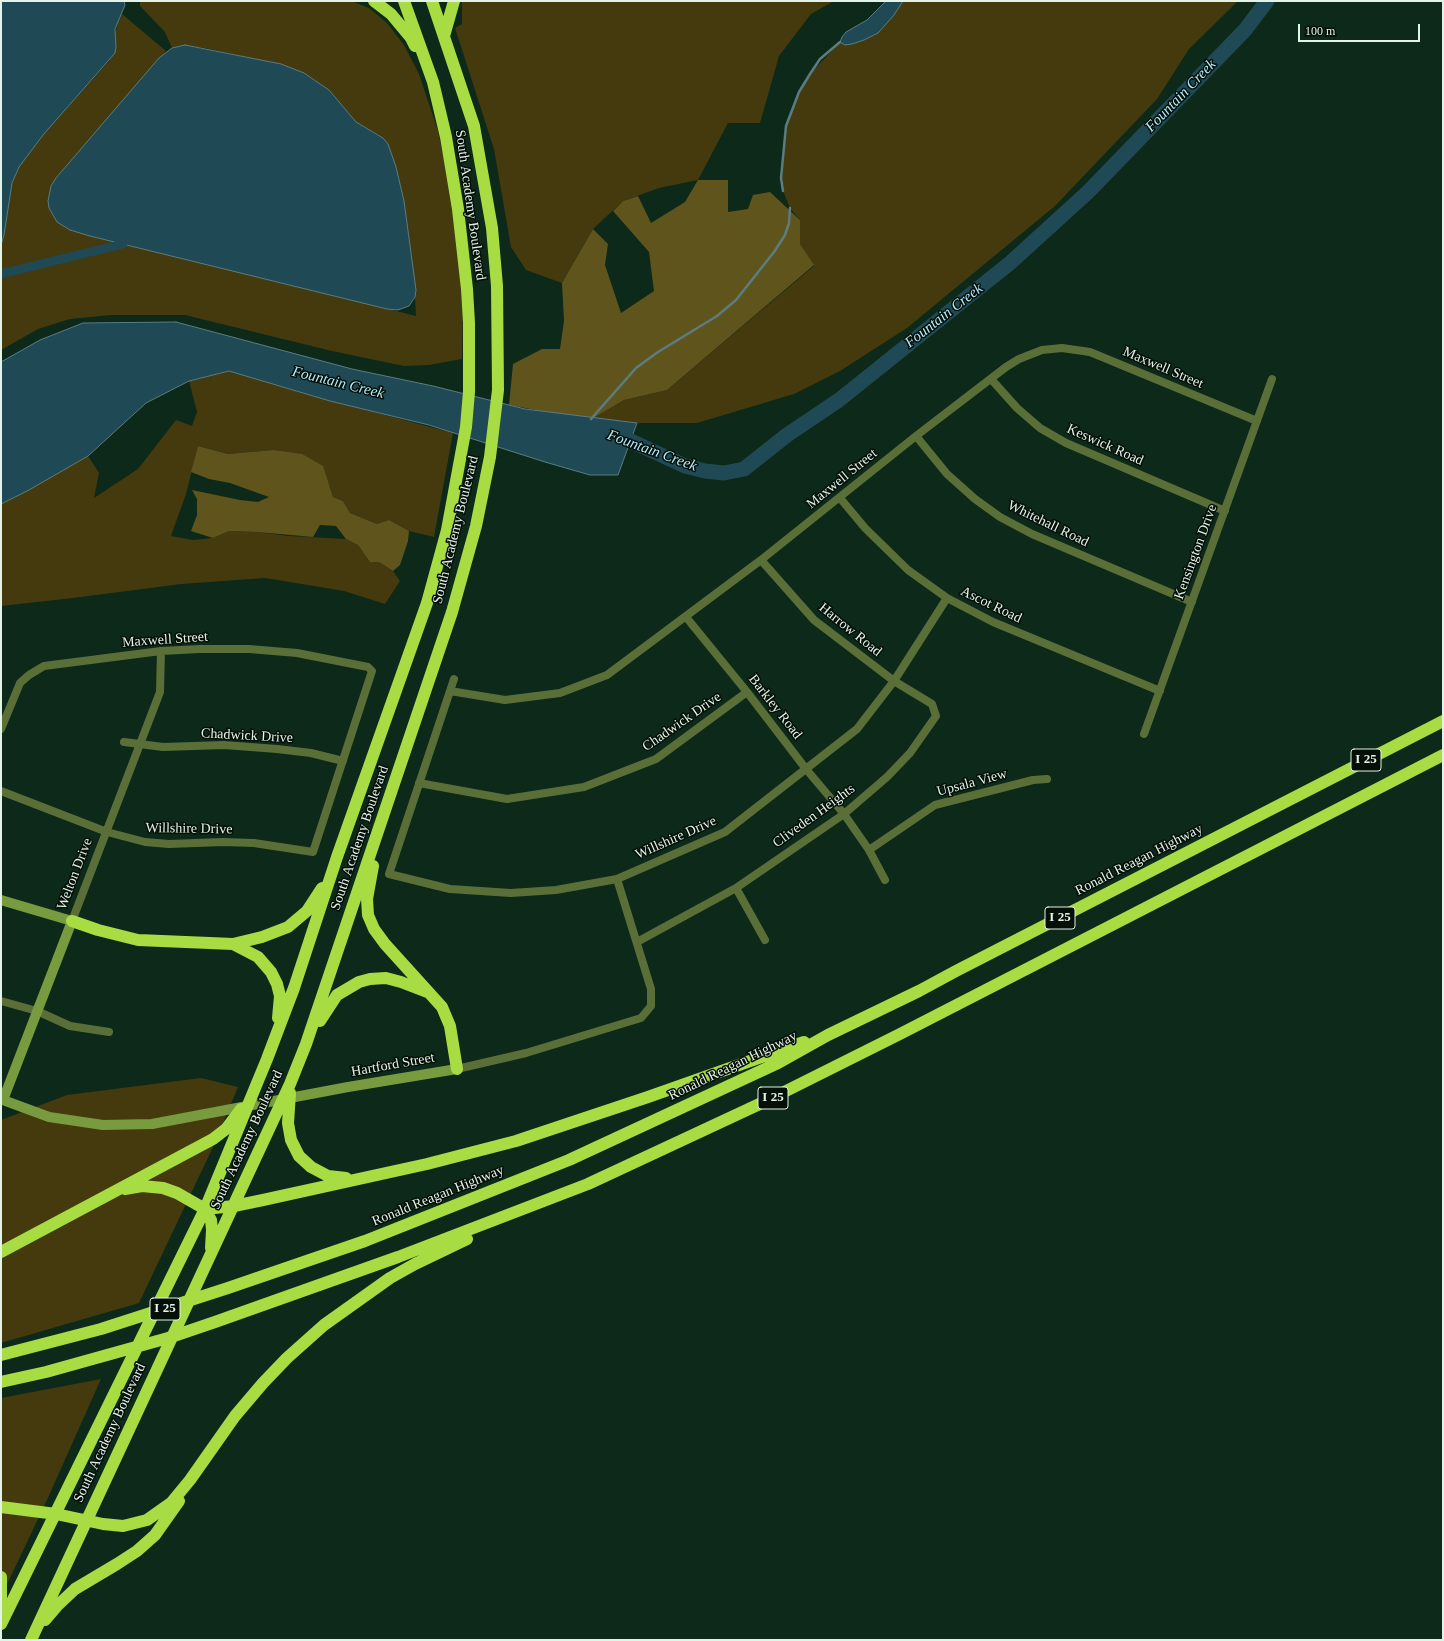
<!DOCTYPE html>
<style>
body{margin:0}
#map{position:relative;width:1444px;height:1641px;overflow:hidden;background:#0d2919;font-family:"Times New Roman",serif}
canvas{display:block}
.frame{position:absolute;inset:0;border:2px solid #e3f3e8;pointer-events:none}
.scale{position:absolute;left:1298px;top:24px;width:122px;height:18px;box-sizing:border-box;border:2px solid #e3f3e8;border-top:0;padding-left:5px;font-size:12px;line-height:14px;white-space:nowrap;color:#e3f3e8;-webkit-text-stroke:3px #040f08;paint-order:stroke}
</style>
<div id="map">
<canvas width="1444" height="1641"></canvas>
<div class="frame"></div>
<div class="scale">100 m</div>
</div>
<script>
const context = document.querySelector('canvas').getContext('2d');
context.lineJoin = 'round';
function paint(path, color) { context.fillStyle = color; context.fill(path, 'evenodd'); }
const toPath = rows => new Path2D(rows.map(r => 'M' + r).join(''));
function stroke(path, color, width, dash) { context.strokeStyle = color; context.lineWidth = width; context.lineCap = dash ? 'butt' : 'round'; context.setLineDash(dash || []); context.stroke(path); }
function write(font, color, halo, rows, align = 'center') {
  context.font = font + ' "Times New Roman",serif'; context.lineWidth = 3; context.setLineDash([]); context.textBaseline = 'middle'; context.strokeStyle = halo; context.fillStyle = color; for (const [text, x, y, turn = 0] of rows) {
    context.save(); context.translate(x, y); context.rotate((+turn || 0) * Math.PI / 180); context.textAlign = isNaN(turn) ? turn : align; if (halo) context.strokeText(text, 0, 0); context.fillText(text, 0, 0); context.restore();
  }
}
paint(toPath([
 [140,1,351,1,369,8,387,23,404,45,419,74,438,131,455,213,463,294,462,359,429,365,404,366,332,351,185,315,111,315,70,319,38,329,1,350,1,243,12,183,19,167,43,135,109,61,118,22,122,14,166,51,56,178,292,285,416,316,415,297,416,290,379,135,356,122,329,90,304,73,264,61,205,48,179,46,172,48,165,32,140,6],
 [462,1,834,1,811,14,779,56,760,123,728,123,698,180,659,188,623,201,593,229,562,283,526,270,511,247,494,149,455,28,462,24],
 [901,1,1238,1,1189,49,1157,99,1055,206,907,328,840,371,794,394,697,423,637,423,590,420,624,400,667,390,814,266,800,244,800,220,790,208,783,191,781,178,786,126,796,100,810,74,840,42,845,45],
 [230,371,306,394,453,433,434,537,409,531,389,520,377,524,350,513,343,501,333,497,328,482,273,450,228,454,198,446,186,494,171,536,193,540,213,538,229,531,257,532,289,536,346,539,358,545,370,562,379,562,393,571,400,581,385,604,344,591,265,578,181,584,73,598,1,606,1,503,88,456,99,473,94,498,138,469,176,420,192,426,197,412,189,381],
 [201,1078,238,1087,213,1147,139,1303,1,1343,1,1120,67,1095],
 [101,1379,47,1500,1,1597,1,1398]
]), '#443a0d');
paint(toPath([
 [698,180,728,180,728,212,748,209,753,195,770,192,800,220,800,244,814,265,667,390,624,400,590,420,509,405,513,364,542,349,560,349,564,321,562,283,593,229,608,244,605,265,621,313,654,291,649,252,613,211,623,201,638,196,651,223,685,202],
 [198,446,228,454,273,450,302,454,323,466,333,497,343,501,350,513,377,524,389,520,409,531,408,541,400,565,393,571,379,562,370,562,358,545,346,539,336,526,320,525,313,537,257,532,229,531,213,538,191,531,197,515,197,499,192,490,240,500,258,502,269,497,230,483,209,479,191,472]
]), '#60541d');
const water = toPath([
 [1,1,124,1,125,5,115,29,116,47,115,53,43,135,19,167,12,183,4,235,1,245,1,1],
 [886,1,903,1,894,15,878,33,864,40,852,44,845,45,840,42,842,37,846,32,867,20,886,1],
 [185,45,281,64,304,73,329,90,356,122,383,138,388,144,396,167,404,201,416,290,415,297,409,306,398,310,387,309,90,236,70,230,57,222,49,208,48,201,51,186,56,178,159,58,172,48,185,45],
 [176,322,352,369,433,386,525,409,637,423,618,475,590,475,545,462,429,425,330,401,229,371,189,381,146,403,88,456,29,490,1,504,1,362,40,340,83,323,176,322]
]);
paint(water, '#1f4a55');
stroke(water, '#5a7d81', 1);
stroke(toPath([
 [783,191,781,178,786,126,799,92,810,74,820,59,840,42],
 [591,419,636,368,658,352,717,316,736,300,774,252,785,235,789,223,790,208]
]), '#5a7d81', 2.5);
stroke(toPath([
 [1,274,123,244]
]), '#1f4a55', 9);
stroke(toPath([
 [611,434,618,435,685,466,705,471,724,473,744,469,787,435,839,400,1010,263,1088,192,1245,30,1267,1]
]), '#1f4a55', 15);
stroke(toPath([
 [991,379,1017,408,1040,428,1066,443,1225,511],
 [916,436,947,474,975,499,1000,517,1032,534,1192,602],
 [840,498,865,528,908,570,947,598,993,622,1160,691],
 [686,617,747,692,806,769,844,814,869,850,885,880],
 [454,679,389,874,450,889,511,893,556,890,617,879,725,832,857,729,894,681,947,598],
 [450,691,505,700,560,693,607,675,761,560,916,436,1006,367,1019,359,1042,350,1062,348,1090,352,1257,421],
 [1,729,20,683,29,675,44,666,161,651,200,649,249,649,297,653,368,667,372,671,313,852,254,843,223,842,169,844,145,842,107,832,1,791],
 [1144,734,1272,379],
 [124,742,163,747,224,745,277,749,311,753,343,761],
 [419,783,507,799,584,787,656,759,747,692],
 [869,850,935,805,1033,780,1047,779],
 [736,888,765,940],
 [72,921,160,692,161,651],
 [637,942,736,888,844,814,887,777,910,753,936,716,932,704,894,681,814,620,761,560],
 [1,1001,37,1011,70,1026,109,1032],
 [457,1069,526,1053,641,1018,651,1006,651,989,617,879]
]), '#5a6f38', 8);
stroke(toPath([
 [1,900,72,921,3,1100,49,1117,103,1125,152,1124,348,1087,457,1069]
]), '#799b3f', 10);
stroke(toPath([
 [374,1,391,14,411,38,415,46],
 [444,36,454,1],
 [373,866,367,899,368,915,374,929,385,944,442,1007,450,1026,457,1069],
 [72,921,98,930,138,940,233,944,262,937,288,927,307,911,322,888],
 [233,944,258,957,271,972,277,984,280,996,278,1018],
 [320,1021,337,995,359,982,370,979,386,978,401,982,427,992],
 [290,1093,288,1123,291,1140,299,1156,311,1167,328,1176,346,1178],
 [125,1189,142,1186,163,1188,177,1193,205,1209,211,1220,212,1230,211,1248],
 [205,1209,234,1206,263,1200,427,1164,516,1141,648,1097,804,1042],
 [1,1252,213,1139,226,1129,241,1109],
 [1,1355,101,1329,228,1288,365,1241,569,1160,778,1063,828,1035,919,991,956,971,1443,721],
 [1,1382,46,1372,168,1338,215,1322,398,1257,588,1184,766,1101,900,1034,1443,755],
 [1,1507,56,1514,103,1524,123,1526,147,1520,171,1503,190,1480,235,1416,263,1383,287,1358,324,1325,390,1278,415,1264,467,1239],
 [1,1577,1,1603],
 [45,1620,57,1606,75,1589,117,1564,137,1551,155,1535,179,1501],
 [1,1624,205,1209,267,1059,294,988,337,857,427,603,447,530,466,427,469,392,469,323,467,289,458,209,446,137,433,82,404,1],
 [31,1640,290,1084,306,1044,452,612,476,526,490,457,498,390,497,286,492,228,474,126,432,1]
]), '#a7dc42', 12);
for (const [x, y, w] of [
 [1366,760,30],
 [1060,918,30],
 [773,1098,30],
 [165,1309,30]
]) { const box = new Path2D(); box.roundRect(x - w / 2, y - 11, w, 22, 3); context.fillStyle = '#040f08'; context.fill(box); stroke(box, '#e3f3e8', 1); }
write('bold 13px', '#e3f3e8', null, [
 ["I 25",1366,760],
 ["I 25",1060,918],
 ["I 25",773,1098],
 ["I 25",165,1309]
]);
write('14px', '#e3f3e8', '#040f08', [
 ["South Academy Boulevard",470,205,82],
 ["Maxwell Street",1163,368,23],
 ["Keswick Road",1105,445,24],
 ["Maxwell Street",842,479,-39],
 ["Whitehall Road",1048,524,26],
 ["South Academy Boulevard",456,530,-76],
 ["Kensington Drive",1196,552,-70],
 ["Ascot Road",991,605,26],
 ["Harrow Road",850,630,39],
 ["Maxwell Street",165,640,-4],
 ["Barkley Road",775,707,52],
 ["Chadwick Drive",682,722,-35],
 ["Chadwick Drive",247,736,3],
 ["Upsala View",972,783,-15],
 ["Cliveden Heights",814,816,-36],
 ["Willshire Drive",189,829,1],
 ["South Academy Boulevard",360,838,-71],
 ["Willshire Drive",676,838,-24],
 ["Ronald Reagan Highway",1139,860,-27],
 ["Welton Drive",75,874,-69],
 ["Hartford Street",393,1065,-10],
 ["Ronald Reagan Highway",733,1066,-26],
 ["South Academy Boulevard",247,1140,-65],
 ["Ronald Reagan Highway",438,1196,-22],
 ["South Academy Boulevard",110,1433,-65]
]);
write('italic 15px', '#b3edfc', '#040f08', [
 ["Fountain Creek",1181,96,-46],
 ["Fountain Creek",944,316,-38],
 ["Fountain Creek",338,383,14],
 ["Fountain Creek",652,451,20]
]);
</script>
